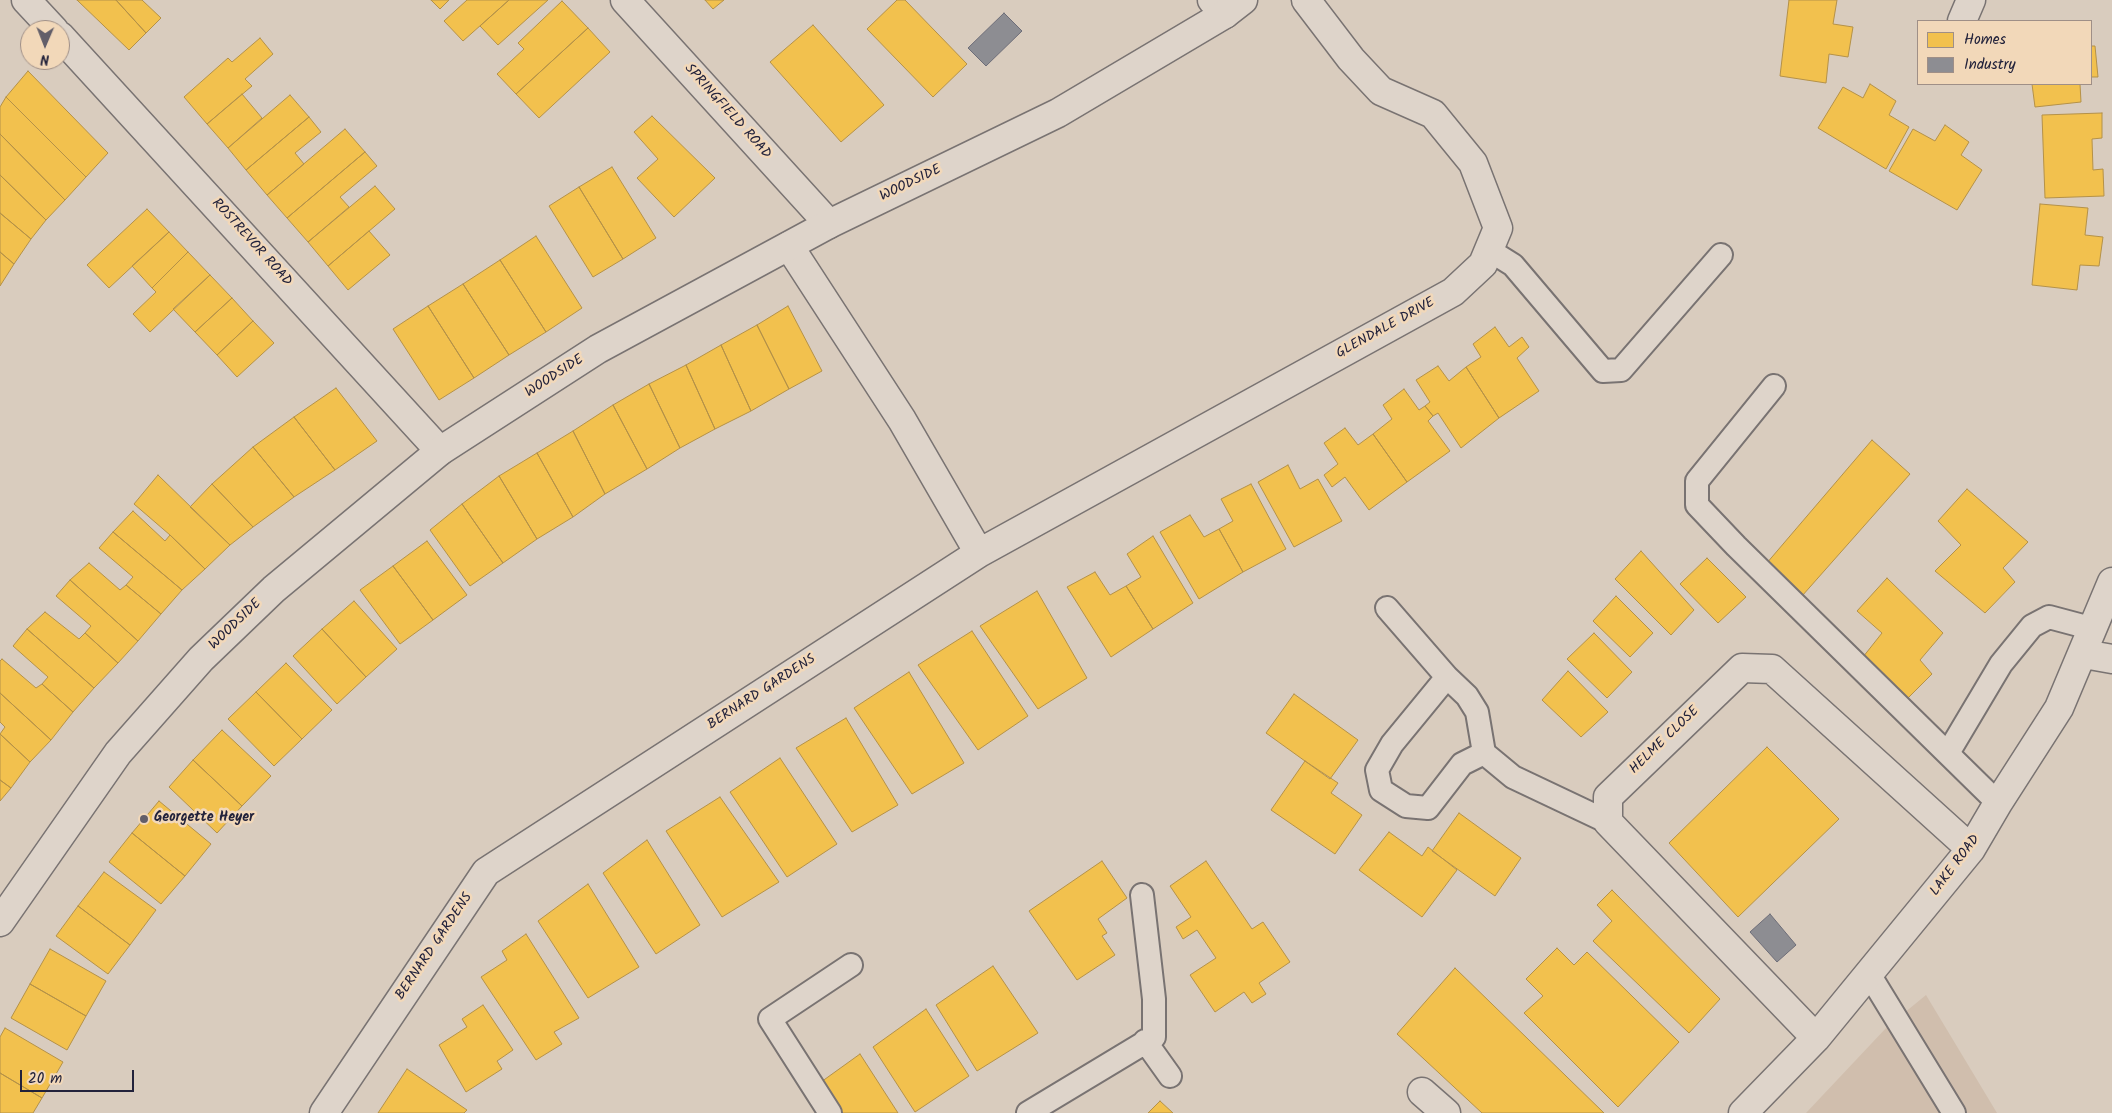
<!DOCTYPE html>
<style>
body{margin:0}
#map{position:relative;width:2112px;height:1113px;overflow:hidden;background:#d9ccbe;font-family:Kalam,sans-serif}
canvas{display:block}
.legend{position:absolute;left:1917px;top:20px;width:175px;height:65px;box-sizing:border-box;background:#f2d8b9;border:1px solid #9f8f87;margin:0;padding:6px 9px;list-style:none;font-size:15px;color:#22223b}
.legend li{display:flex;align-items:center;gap:10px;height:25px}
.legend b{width:25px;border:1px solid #9f8f87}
.north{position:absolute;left:20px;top:20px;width:50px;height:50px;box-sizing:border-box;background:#f2d8b9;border:1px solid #9f8f87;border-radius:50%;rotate:181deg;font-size:14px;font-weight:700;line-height:20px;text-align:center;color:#22223b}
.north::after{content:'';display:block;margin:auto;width:18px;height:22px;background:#625e69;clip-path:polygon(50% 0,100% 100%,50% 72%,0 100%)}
.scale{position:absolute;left:20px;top:1070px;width:114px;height:22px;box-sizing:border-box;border:2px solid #22223b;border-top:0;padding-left:6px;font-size:15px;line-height:18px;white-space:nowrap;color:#22223b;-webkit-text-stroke:4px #f2d8b9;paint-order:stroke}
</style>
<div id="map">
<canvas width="2112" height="1113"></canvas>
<ul class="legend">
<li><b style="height:14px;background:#f2c14e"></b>Homes</li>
<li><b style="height:14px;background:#8d8d92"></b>Industry</li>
</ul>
<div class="north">N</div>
<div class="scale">20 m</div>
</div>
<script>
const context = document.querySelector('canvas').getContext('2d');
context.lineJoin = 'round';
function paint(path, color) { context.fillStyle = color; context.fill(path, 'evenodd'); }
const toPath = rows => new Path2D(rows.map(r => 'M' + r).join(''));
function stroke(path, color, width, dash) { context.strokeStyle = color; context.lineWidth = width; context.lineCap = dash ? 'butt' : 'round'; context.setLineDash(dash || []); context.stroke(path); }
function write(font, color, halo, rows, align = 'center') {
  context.font = font + ' Kalam,sans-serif'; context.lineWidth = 5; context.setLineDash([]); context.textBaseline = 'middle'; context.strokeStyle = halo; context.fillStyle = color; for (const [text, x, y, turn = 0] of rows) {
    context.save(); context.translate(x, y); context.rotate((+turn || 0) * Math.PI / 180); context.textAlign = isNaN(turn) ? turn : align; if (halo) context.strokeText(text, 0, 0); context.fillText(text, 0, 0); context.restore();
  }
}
paint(toPath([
 [1926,995,1997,1113,1806,1113,1887,1027]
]), '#d0bead');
const homes = toPath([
 [77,0,116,0,146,33,129,50,77,0],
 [116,0,142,0,161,18,146,33,116,0],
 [431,0,449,0,440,9,431,0],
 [467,0,509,0,463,41,444,21,467,0],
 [509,0,548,0,498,45,480,26,509,0],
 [705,0,724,0,713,9,705,0],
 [897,0,905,0,967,64,933,97,867,29,897,0],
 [1789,0,1837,0,1833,24,1853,27,1848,57,1829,54,1826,83,1780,76,1789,0],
 [562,1,588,28,516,94,497,74,524,49,518,43,562,1],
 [813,25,884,105,841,142,770,62,813,25],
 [588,28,610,52,539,118,516,94,588,28],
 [260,38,273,54,245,79,252,86,207,124,184,97,228,58,232,62,260,38],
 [2091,46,2095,46,2098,77,2091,77,2091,46],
 [28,71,108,153,86,177,6,97,28,71],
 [1870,84,1896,101,1889,115,1909,127,1886,169,1818,128,1843,87,1863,98,1870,84],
 [2032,84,2080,84,2081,102,2035,107,2032,84],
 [242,94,262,118,228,148,207,124,242,94],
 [290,95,309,117,246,170,228,148,290,95],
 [6,97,86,177,65,200,0,134,0,107,6,97],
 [2102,113,2102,138,2092,139,2093,170,2103,169,2104,196,2045,198,2042,115,2102,113],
 [652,116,715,178,674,217,637,178,658,159,634,132,652,116],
 [309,117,321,132,295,153,304,164,267,195,246,170,309,117],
 [1945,125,1969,142,1961,155,1982,170,1957,210,1889,171,1913,129,1935,141,1945,125],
 [345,129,365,152,287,218,267,195,345,129],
 [0,134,65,200,46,220,0,175,0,134],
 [365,152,377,166,340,197,349,207,308,242,287,218,365,152],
 [612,167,656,238,623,259,579,187,612,167],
 [0,175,46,220,31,239,0,213,0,175],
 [375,186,395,209,328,266,308,242,375,186],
 [579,187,623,259,593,277,549,206,579,187],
 [2040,204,2088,208,2085,235,2103,237,2099,266,2080,265,2077,290,2032,285,2040,204],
 [147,209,169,232,109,288,87,265,147,209],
 [0,213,31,239,14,264,0,252,0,213],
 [369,231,390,255,348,290,328,266,369,231],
 [169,232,188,252,152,288,132,266,169,232],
 [536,236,582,308,546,332,500,260,536,236],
 [0,252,14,264,0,286,0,252],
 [188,252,210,275,150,332,133,314,156,292,152,288,188,252],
 [500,260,546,332,509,355,463,284,500,260],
 [210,275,232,298,195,332,173,309,210,275],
 [463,284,509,355,474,378,428,306,463,284],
 [232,298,253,321,217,355,195,332,232,298],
 [428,306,474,378,439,400,393,329,428,306],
 [788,306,822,371,789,389,757,325,788,306],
 [253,321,274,343,237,377,217,355,253,321],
 [757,325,789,389,751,411,721,345,757,325],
 [1495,327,1509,347,1522,337,1529,347,1517,358,1539,391,1499,418,1466,367,1481,357,1473,344,1495,327],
 [721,345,751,411,715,429,686,365,721,345],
 [686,365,715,429,680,448,649,384,686,365],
 [1438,366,1449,381,1466,367,1499,418,1461,448,1438,413,1433,416,1425,406,1430,402,1416,380,1438,366],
 [649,384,680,448,647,469,613,405,649,384],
 [336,388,377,441,335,470,294,417,336,388],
 [1404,389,1419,410,1425,406,1433,416,1428,421,1450,451,1407,482,1373,434,1392,419,1383,405,1404,389],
 [613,405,647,469,605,494,573,431,613,405],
 [294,417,335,470,294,497,253,447,294,417],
 [1345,428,1358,445,1373,434,1407,482,1369,510,1345,477,1332,487,1324,475,1338,464,1324,443,1345,428],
 [573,431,605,494,573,517,537,453,573,431],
 [1872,440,1910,474,1802,596,1766,564,1872,440],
 [253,447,294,497,253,527,212,484,253,447],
 [537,453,573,517,537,539,499,476,537,453],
 [1288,465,1300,489,1318,479,1342,521,1294,547,1258,482,1288,465],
 [158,475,230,545,205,569,170,535,134,504,158,475],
 [499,476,537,539,503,563,462,504,499,476],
 [212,484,253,527,230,545,190,507,212,484],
 [1251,484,1286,549,1243,572,1219,529,1233,521,1221,499,1251,484],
 [1967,489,2028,542,2003,568,2015,582,1985,613,1935,571,1961,545,1938,521,1967,489],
 [462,504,503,563,470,586,430,530,462,504],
 [133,511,165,541,170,535,205,569,182,590,113,532,133,511],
 [1190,515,1204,537,1219,529,1243,572,1199,599,1160,532,1190,515],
 [113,532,182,590,161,614,126,585,133,577,99,548,113,532],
 [1153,536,1193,603,1153,629,1126,586,1141,577,1127,554,1153,536],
 [427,541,467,595,433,620,393,566,427,541],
 [1641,551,1694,610,1671,635,1615,579,1641,551],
 [1707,558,1746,597,1718,623,1680,584,1707,558],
 [89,563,120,590,126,585,161,614,138,641,70,580,89,563],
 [393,566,433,620,400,644,360,590,393,566],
 [1095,572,1110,595,1126,586,1153,629,1111,657,1067,587,1095,572],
 [1887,578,1943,633,1920,660,1932,674,1908,698,1863,657,1882,633,1857,611,1887,578],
 [70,580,138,641,118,663,85,633,91,626,56,596,70,580],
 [1037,591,1087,678,1038,709,980,626,1037,591],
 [1616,596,1653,633,1630,657,1593,621,1616,596],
 [354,601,397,649,366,677,322,629,354,601],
 [45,612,79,639,85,633,118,663,94,688,27,629,45,612],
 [27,629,94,688,73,712,42,684,48,677,13,646,27,629],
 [322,629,366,677,337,704,293,656,322,629],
 [972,631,1028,716,978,750,918,665,972,631],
 [1594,633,1632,672,1607,698,1567,659,1594,633],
 [2,659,36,688,42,684,73,712,51,740,0,693,0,661,2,659],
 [286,663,332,710,302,739,256,692,286,663],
 [1568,671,1608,712,1581,737,1542,700,1568,671],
 [909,672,964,763,912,794,854,708,909,672],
 [256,692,302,739,274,766,228,719,256,692],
 [0,693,51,740,30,762,0,734,5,727,0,722,0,693],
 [1294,694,1358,740,1330,779,1266,733,1294,694],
 [846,718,898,805,852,832,796,748,846,718],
 [222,730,271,776,242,806,193,760,222,730],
 [0,734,30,762,11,788,0,780,0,734],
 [1767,747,1839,819,1738,917,1669,843,1767,747],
 [780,758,837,844,787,877,730,792,780,758],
 [193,760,242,806,217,833,169,787,193,760],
 [1305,761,1338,783,1331,793,1362,815,1335,854,1271,810,1305,761],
 [0,780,11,788,0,801,0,780],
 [720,797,779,882,722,917,666,831,720,797],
 [159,801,211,844,185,876,132,833,159,801],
 [1459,813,1521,858,1495,896,1432,851,1459,813],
 [1389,832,1422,856,1428,847,1457,870,1422,917,1359,870,1389,832],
 [132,833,185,876,161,904,109,862,132,833],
 [647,840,700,925,656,954,603,873,647,840],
 [1102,861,1127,898,1098,919,1107,933,1102,936,1115,955,1077,980,1029,911,1102,861],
 [1206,861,1252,929,1263,922,1290,962,1259,983,1266,994,1252,1003,1244,992,1215,1012,1190,975,1216,958,1197,930,1183,939,1176,927,1191,917,1170,886,1206,861],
 [104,872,156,910,130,945,78,906,104,872],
 [588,884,639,967,588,998,538,921,588,884],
 [1612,890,1720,999,1689,1033,1593,941,1612,921,1597,905,1612,890],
 [78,906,130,945,108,974,56,936,78,906],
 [526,934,579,1018,554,1032,562,1044,536,1060,481,977,507,960,502,951,526,934],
 [1557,948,1574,965,1587,952,1679,1042,1618,1107,1524,1013,1543,996,1526,979,1557,948],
 [50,949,106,981,86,1016,30,984,50,949],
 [993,966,1038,1033,977,1071,936,1005,993,966],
 [1455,968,1604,1113,1482,1113,1397,1034,1455,968],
 [30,984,86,1016,67,1050,11,1018,30,984],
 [483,1005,513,1050,497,1061,502,1069,466,1092,439,1045,467,1027,462,1019,483,1005],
 [926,1009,969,1076,915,1112,873,1047,926,1009],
 [5,1028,63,1062,42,1098,0,1073,0,1037,5,1028],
 [860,1054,898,1113,842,1113,821,1082,860,1054],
 [407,1069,467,1110,464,1113,378,1113,407,1069],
 [0,1073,42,1098,33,1113,0,1113,0,1073],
 [1160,1101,1173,1113,1148,1113,1160,1101]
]);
paint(homes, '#f2c14e');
stroke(homes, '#b49148', 1);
const industry = toPath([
 [1004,13,1022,31,986,66,968,48,1004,13],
 [1770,914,1796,945,1777,962,1750,932,1770,914]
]);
paint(industry, '#8d8d92');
stroke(industry, '#6d6d78', 1);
const lane = toPath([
 [1489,250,1513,265,1603,371,1621,370,1721,255],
 [1774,386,1697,481,1697,505,1736,546,1998,803],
 [1387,608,1447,677,1467,696,1477,712,1484,753,1513,777,1608,822],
 [1447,677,1392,744,1377,770,1381,790,1406,806,1428,808,1462,764,1484,753],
 [1948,753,2001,664,2032,626,2049,617,2094,629],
 [1869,974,1954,1113],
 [1145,1041,1170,1076],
 [830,1113,770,1019,851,965],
 [1028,1113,1154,1037,1154,999,1142,895]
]);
const street = toPath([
 [26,0,54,30],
 [625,0,829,224],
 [1212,0,1225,14],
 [1962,21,1971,0],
 [60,36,440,451],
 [979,553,1453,292,1483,264,1498,228,1473,163,1433,114,1381,91,1351,59,1306,0],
 [2084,654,2112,659],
 [1816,1038,1608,822,1608,797,1742,668,1772,669,1971,849],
 [1422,1092,1446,1113],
 [324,1113,486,872,979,553,902,420,789,246],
 [1743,1113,1816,1038,1971,849,1998,803,2059,708,2112,582]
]);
const secondary = toPath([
 [0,922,118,753,201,659,274,589,440,451,598,349,829,224,1058,113,1225,14,1243,0]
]);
stroke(lane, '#797372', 26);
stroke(street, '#797372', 31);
stroke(secondary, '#797372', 31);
stroke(lane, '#ded4ca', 22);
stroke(street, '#ded4ca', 28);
stroke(secondary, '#ded4ca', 28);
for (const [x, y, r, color] of [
 [144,819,5,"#625e69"]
]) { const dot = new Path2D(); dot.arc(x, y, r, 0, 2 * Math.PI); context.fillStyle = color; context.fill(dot); stroke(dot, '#f2d8b9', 2); }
write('14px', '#22223b', '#f2d8b9', [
 ["SPRINGFIELD ROAD",727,112,48],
 ["WOODSIDE",911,184,-26],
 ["ROSTREVOR ROAD",251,243,48],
 ["GLENDALE DRIVE",1386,329,-29],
 ["WOODSIDE",555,377,-33],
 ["WOODSIDE",236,625,-44],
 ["BERNARD GARDENS",762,693,-33],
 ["HELME CLOSE",1665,741,-44],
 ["LAKE ROAD",1956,866,-53],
 ["BERNARD GARDENS",435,947,-56]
]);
write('bold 14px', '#22223b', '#f2d8b9', [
 ["Georgette Heyer",154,819]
], 'left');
</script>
